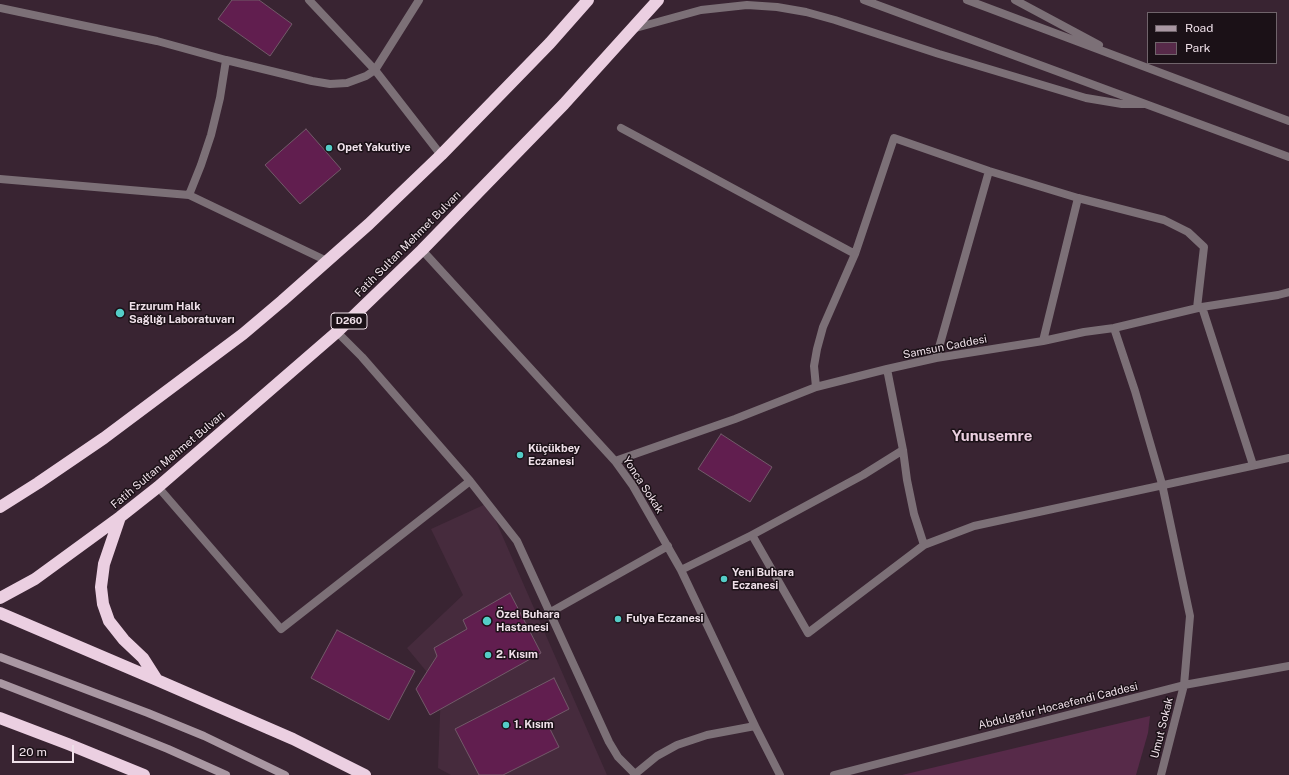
<!DOCTYPE html>
<meta charset="utf-8">
<style>
body{margin:0}
#map{position:relative;width:1289px;height:775px;overflow:hidden;background:#392432;font-family:"Public Sans",sans-serif}
canvas{display:block}
.legend{position:absolute;left:1147px;top:12px;width:130px;height:52px;box-sizing:border-box;background:#1b1117;border:1px solid #70646b;margin:0;padding:5px 7px;list-style:none;font-size:12px;color:#efe0e9}
.legend li{display:flex;align-items:center;gap:8px;height:20px}
.legend b{width:20px;border:1px solid #70646b}
.scale{position:absolute;left:12px;top:745px;width:62px;height:18px;box-sizing:border-box;border:2px solid #efe0e9;border-top:0;padding-left:5px;font-size:12px;line-height:14px;white-space:nowrap;color:#efe0e9;-webkit-text-stroke:3px #1b1117;paint-order:stroke}
</style>
<div id="map">
<canvas width="1289" height="775"></canvas>
<ul class="legend">
<li><b style="height:5px;background:#a997a2"></b>Road</li>
<li><b style="height:11px;background:#572a49"></b>Park</li>
</ul>
<div class="scale">20 m</div>
</div>
<script>
const context = document.querySelector('canvas').getContext('2d');
context.lineJoin = 'round';
function paint(path, color) { context.fillStyle = color; context.fill(path, 'evenodd'); }
const toPath = rows => new Path2D(rows.map(r => 'M' + r).join(''));
function stroke(path, color, width, dash) { context.strokeStyle = color; context.lineWidth = width; context.lineCap = dash ? 'butt' : 'round'; context.setLineDash(dash || []); context.stroke(path); }
function write(font, color, halo, rows, align = 'center') {
  context.font = font + ' "Public Sans",sans-serif'; context.lineWidth = 3; context.setLineDash([]); context.textBaseline = 'middle'; context.strokeStyle = halo; context.fillStyle = color; for (const [text, x, y, turn = 0] of rows) {
    context.save(); context.translate(x, y); context.rotate((+turn || 0) * Math.PI / 180); context.textAlign = isNaN(turn) ? turn : align; if (halo) context.strokeText(text, 0, 0); context.fillText(text, 0, 0); context.restore();
  }
}
paint(toPath([
 [488,503,607,775,451,775,438,768,441,689,407,648,463,595,431,529]
]), '#462b3d');
paint(toPath([
 [1150,716,1148,733,1136,775,902,775]
]), '#572a49');
const building = toPath([
 [232,0,259,0,292,24,270,56,218,19,232,0],
 [306,129,341,169,300,204,265,165,306,129],
 [721,434,772,467,750,502,698,469,721,434],
 [510,593,541,653,430,715,416,689,437,656,434,648,467,629,463,620,510,593],
 [337,630,415,671,389,720,311,678,337,630],
 [554,678,569,709,546,721,559,747,503,775,479,775,455,729,554,678]
]);
paint(building, '#611e4f');
stroke(building, '#725a69', 1);
stroke(toPath([
 [309,0,375,70,441,155],
 [864,0,1289,157],
 [967,0,1289,121],
 [1015,0,1099,45],
 [0,8,157,41,226,60,312,81,330,84,347,83,366,76,375,70,419,0],
 [632,29,701,10,747,5,777,7,806,12,835,20,939,54,1086,98,1122,104,1145,104],
 [621,128,855,254,894,138,989,171,1078,198,1164,220,1188,232,1204,247,1197,308],
 [0,179,189,195,327,261],
 [189,195,201,165,211,135,220,98,226,60],
 [422,250,615,461,633,486,681,570,755,726,780,775],
 [1202,307,1253,465],
 [1114,328,1135,391,1162,484,1190,616,1184,685,1161,775],
 [1043,341,1078,198],
 [936,358,989,171],
 [887,369,903,450,907,480,914,514,924,545],
 [816,387,814,366,817,349,823,327,855,254],
 [615,461,735,419,816,387,887,369,936,358,1043,341,1084,332,1114,328,1202,307,1278,295,1289,292],
 [470,481,517,541,609,742,618,757,635,774,634,775],
 [158,487,281,629,470,481,362,357,337,332],
 [752,535,808,633,924,545,974,526,1289,458],
 [681,570,752,535,863,475,903,450],
 [549,613,668,546],
 [635,774,657,756,677,745,707,735,755,726],
 [834,775,1184,685,1289,666]
]), '#7c7077', 8);
stroke(toPath([
 [0,657,148,713,204,736,285,775],
 [0,683,116,728,168,749,226,775]
]), '#a997a2', 8);
stroke(toPath([
 [0,507,38,483,104,438,243,334,282,301,369,224,441,155,550,43,588,0],
 [120,517,104,564,101,587,103,604,109,621,124,640,143,658,157,680],
 [0,598,35,579,120,517,158,487,337,332,422,250,564,104,658,0],
 [0,613,157,680,293,739,365,775],
 [0,718,68,744,144,775]
]), '#ebcfe1', 12);
for (const [x, y, r, color] of [
 [329,148,4,"#54cdc7"],
 [120,313,5,"#54cdc7"],
 [520,455,4,"#54cdc7"],
 [724,579,4,"#54cdc7"],
 [618,619,4,"#54cdc7"],
 [487,621,5,"#54cdc7"],
 [488,655,4,"#54cdc7"],
 [506,725,4,"#54cdc7"]
]) { const dot = new Path2D(); dot.arc(x, y, r, 0, 2 * Math.PI); context.fillStyle = color; context.fill(dot); stroke(dot, '#1b1117', 1.5); }
for (const [x, y, w] of [
 [349,321,36]
]) { const box = new Path2D(); box.roundRect(x - w / 2, y - 8, w, 16, 3); context.fillStyle = '#1b1117'; context.fill(box); stroke(box, '#efe0e9', 1); }
write('bold 10px', '#efe0e9', null, [
 ["D260",349,321]
]);
write('bold 11px', '#efe0e9', '#1b1117', [
 ["Opet Yakutiye",337,148],
 ["Erzurum Halk",129,307],
 ["Sağlığı Laboratuvarı",129,320],
 ["Küçükbey",528,449],
 ["Eczanesi",528,462],
 ["Yeni Buhara",732,573],
 ["Eczanesi",732,586],
 ["Özel Buhara",496,615],
 ["Hastanesi",496,628],
 ["Fulya Eczanesi",626,619],
 ["2. Kısım",496,655],
 ["1. Kısım",514,725]
], 'left');
write('11px', '#efe0e9', '#1b1117', [
 ["Fatih Sultan Mehmet Bulvarı",408,244,-45],
 ["Samsun Caddesi",945,347,-11],
 ["Fatih Sultan Mehmet Bulvarı",168,460,-40],
 ["Yonca Sokak",643,485,57],
 ["Abdulgafur Hocaefendi Caddesi",1058,706,-14],
 ["Umut Sokak",1162,728,-76]
]);
write('bold 15px', '#ebcfe0', '#1b1117', [
 ["Yunusemre",992,436]
]);
</script>
